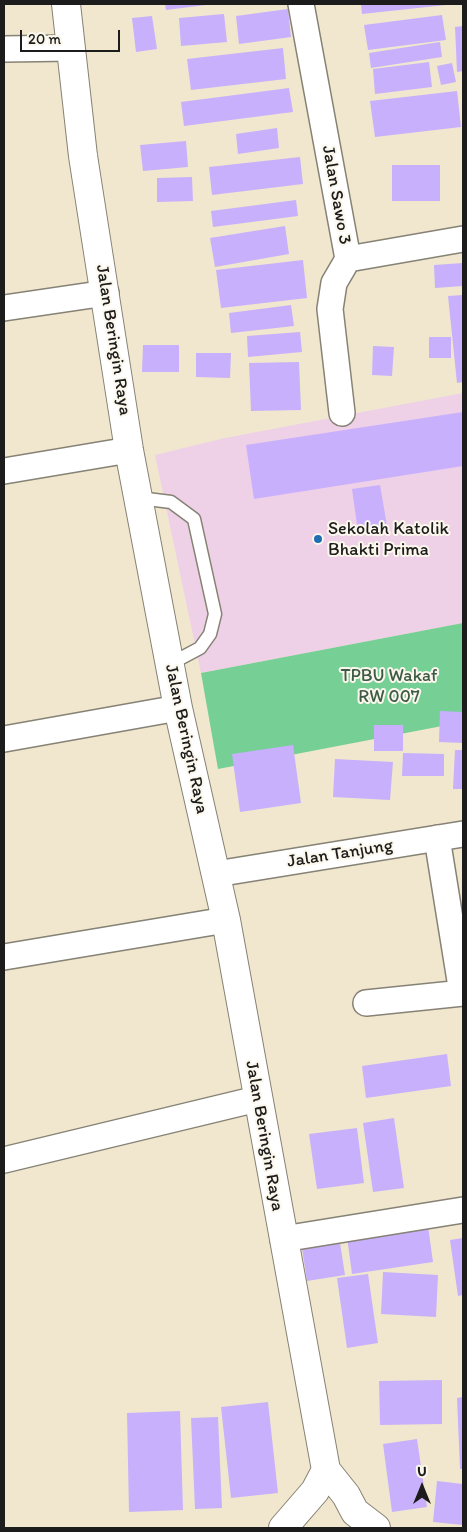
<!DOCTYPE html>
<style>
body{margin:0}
#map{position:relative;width:467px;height:1532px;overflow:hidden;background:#f1e7ce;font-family:Itim,sans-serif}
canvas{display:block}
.frame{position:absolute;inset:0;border:5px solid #1c1c1c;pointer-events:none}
.north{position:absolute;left:397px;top:1462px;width:50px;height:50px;-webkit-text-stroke:4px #fbf7ec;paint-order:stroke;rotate:0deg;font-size:14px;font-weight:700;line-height:20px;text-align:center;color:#1c1c1c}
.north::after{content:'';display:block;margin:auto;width:18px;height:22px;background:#1c1c1c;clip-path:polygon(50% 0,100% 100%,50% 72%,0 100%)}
.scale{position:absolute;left:20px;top:30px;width:100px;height:22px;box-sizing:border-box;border:2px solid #1c1c1c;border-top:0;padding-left:6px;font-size:15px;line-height:18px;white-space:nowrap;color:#1c1c1c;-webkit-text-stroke:4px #fbf7ec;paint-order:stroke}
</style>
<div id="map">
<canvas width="467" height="1532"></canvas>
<div class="frame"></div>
<div class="north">U</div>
<div class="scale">20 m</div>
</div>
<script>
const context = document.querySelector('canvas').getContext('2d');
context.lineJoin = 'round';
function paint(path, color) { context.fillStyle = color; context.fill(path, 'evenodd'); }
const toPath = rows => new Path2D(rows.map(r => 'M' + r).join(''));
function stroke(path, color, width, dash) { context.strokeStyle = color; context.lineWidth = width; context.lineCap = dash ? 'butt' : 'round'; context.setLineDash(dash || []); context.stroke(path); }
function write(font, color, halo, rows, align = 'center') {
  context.font = font + ' Itim,sans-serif'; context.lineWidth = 4; context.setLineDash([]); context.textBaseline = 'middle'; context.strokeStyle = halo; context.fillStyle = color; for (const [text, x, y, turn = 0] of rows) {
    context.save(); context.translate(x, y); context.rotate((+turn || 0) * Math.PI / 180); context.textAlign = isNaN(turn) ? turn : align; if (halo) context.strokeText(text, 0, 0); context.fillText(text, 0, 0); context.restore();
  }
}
paint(toPath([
 [463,393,463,623,201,673,155,455,225,438]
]), '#eed0e7');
paint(toPath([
 [463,623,463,722,218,769,201,673]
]), '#76cf95');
paint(toPath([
 [165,4,206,4,206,5,166,10],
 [361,4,446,4,446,5,362,14],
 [288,9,291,37,239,44,236,16],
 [224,14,227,42,181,46,179,18],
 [442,15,446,40,368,50,364,25],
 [152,16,157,49,136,52,132,18],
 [463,26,463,71,457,72,455,27],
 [440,42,442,57,371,68,369,53],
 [283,48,286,79,191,90,187,59],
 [429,62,432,87,375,94,373,69],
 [452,63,456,82,441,85,437,66],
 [289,88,293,112,184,126,181,102],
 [457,91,461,127,375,137,370,101],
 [277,128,279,148,238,154,236,134],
 [186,141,188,167,143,171,140,145],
 [300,157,303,184,212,195,209,167],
 [392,165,440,165,440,201,392,201],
 [192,177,193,201,157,202,157,178],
 [296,200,298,216,213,227,211,211],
 [285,226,289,254,215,267,210,238],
 [303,260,307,298,221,308,216,270],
 [463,263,463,286,435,288,434,265],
 [463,295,463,382,457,383,448,296],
 [291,305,294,326,231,333,229,313],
 [300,332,302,352,248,357,247,336],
 [429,337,451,337,451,358,429,358],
 [143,345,179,345,179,372,142,372],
 [373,346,394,347,392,376,372,375],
 [196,353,231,353,230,378,196,377],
 [299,362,301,410,251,411,249,363],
 [463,412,463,466,254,499,246,445],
 [380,485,387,526,358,531,352,489],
 [440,711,463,712,463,743,439,742],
 [374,725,403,725,403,751,374,751],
 [293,745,301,803,240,812,232,754],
 [455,750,463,750,463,789,453,789],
 [403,753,444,754,444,776,402,776],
 [335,759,393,762,390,800,333,797],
 [447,1054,451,1086,366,1098,362,1066],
 [394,1118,404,1188,373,1192,363,1123],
 [357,1128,364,1183,317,1189,309,1134],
 [428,1226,433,1262,352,1274,347,1237],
 [463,1238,463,1295,458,1296,450,1240],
 [340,1243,345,1275,307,1281,302,1248],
 [383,1272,438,1275,436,1317,381,1314],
 [368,1274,378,1343,347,1348,337,1278],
 [442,1380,442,1424,380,1425,379,1381],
 [463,1397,463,1469,460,1469,457,1398],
 [268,1402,278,1493,231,1498,221,1407],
 [180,1411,183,1510,129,1512,127,1413],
 [218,1417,222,1508,195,1509,191,1418],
 [417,1439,427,1507,392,1512,383,1444],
 [437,1481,463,1484,463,1525,433,1522]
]), '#c8b0fd');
const lane = toPath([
 [139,498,171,502,194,519,215,614,210,634,200,648,170,664]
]);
const street = toPath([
 [301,4,348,259,334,283,330,309,342,413],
 [4,49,71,48],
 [348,259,463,239],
 [4,308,106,293],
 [4,471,129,450],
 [4,739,178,708],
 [437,838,462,993],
 [216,874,463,834],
 [4,957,226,920],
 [366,1003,463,993],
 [4,1160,257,1099],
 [283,1239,463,1210]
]);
const secondary = toPath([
 [66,4,83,156,129,450,178,708,226,920,326,1470,346,1495,355,1512,376,1528],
 [283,1528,315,1491,326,1470]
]);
stroke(lane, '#868275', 15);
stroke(street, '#868275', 28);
stroke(secondary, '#868275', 30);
stroke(lane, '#fff', 12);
stroke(street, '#fff', 25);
stroke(secondary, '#fff', 28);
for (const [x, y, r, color] of [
 [318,539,5,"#1f6fb2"]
]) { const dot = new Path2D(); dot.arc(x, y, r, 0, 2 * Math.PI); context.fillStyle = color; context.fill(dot); stroke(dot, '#fbf7ec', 2); }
write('18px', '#1c1c1c', '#fbf7ec', [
 ["Jalan Sawo 3",336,195,80],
 ["Jalan Beringin Raya",113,340,81],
 ["Jalan Beringin Raya",186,739,78],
 ["Jalan Tanjung",340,854,-9],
 ["Jalan Beringin Raya",264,1136,80]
]);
write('18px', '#1c1c1c', '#fbf7ec', [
 ["Sekolah Katolik",328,529],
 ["Bhakti Prima",328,550]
], 'left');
write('18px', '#3c5b46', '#fbf7ec', [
 ["TPBU Wakaf",389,676],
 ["RW 007",389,697]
]);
</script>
